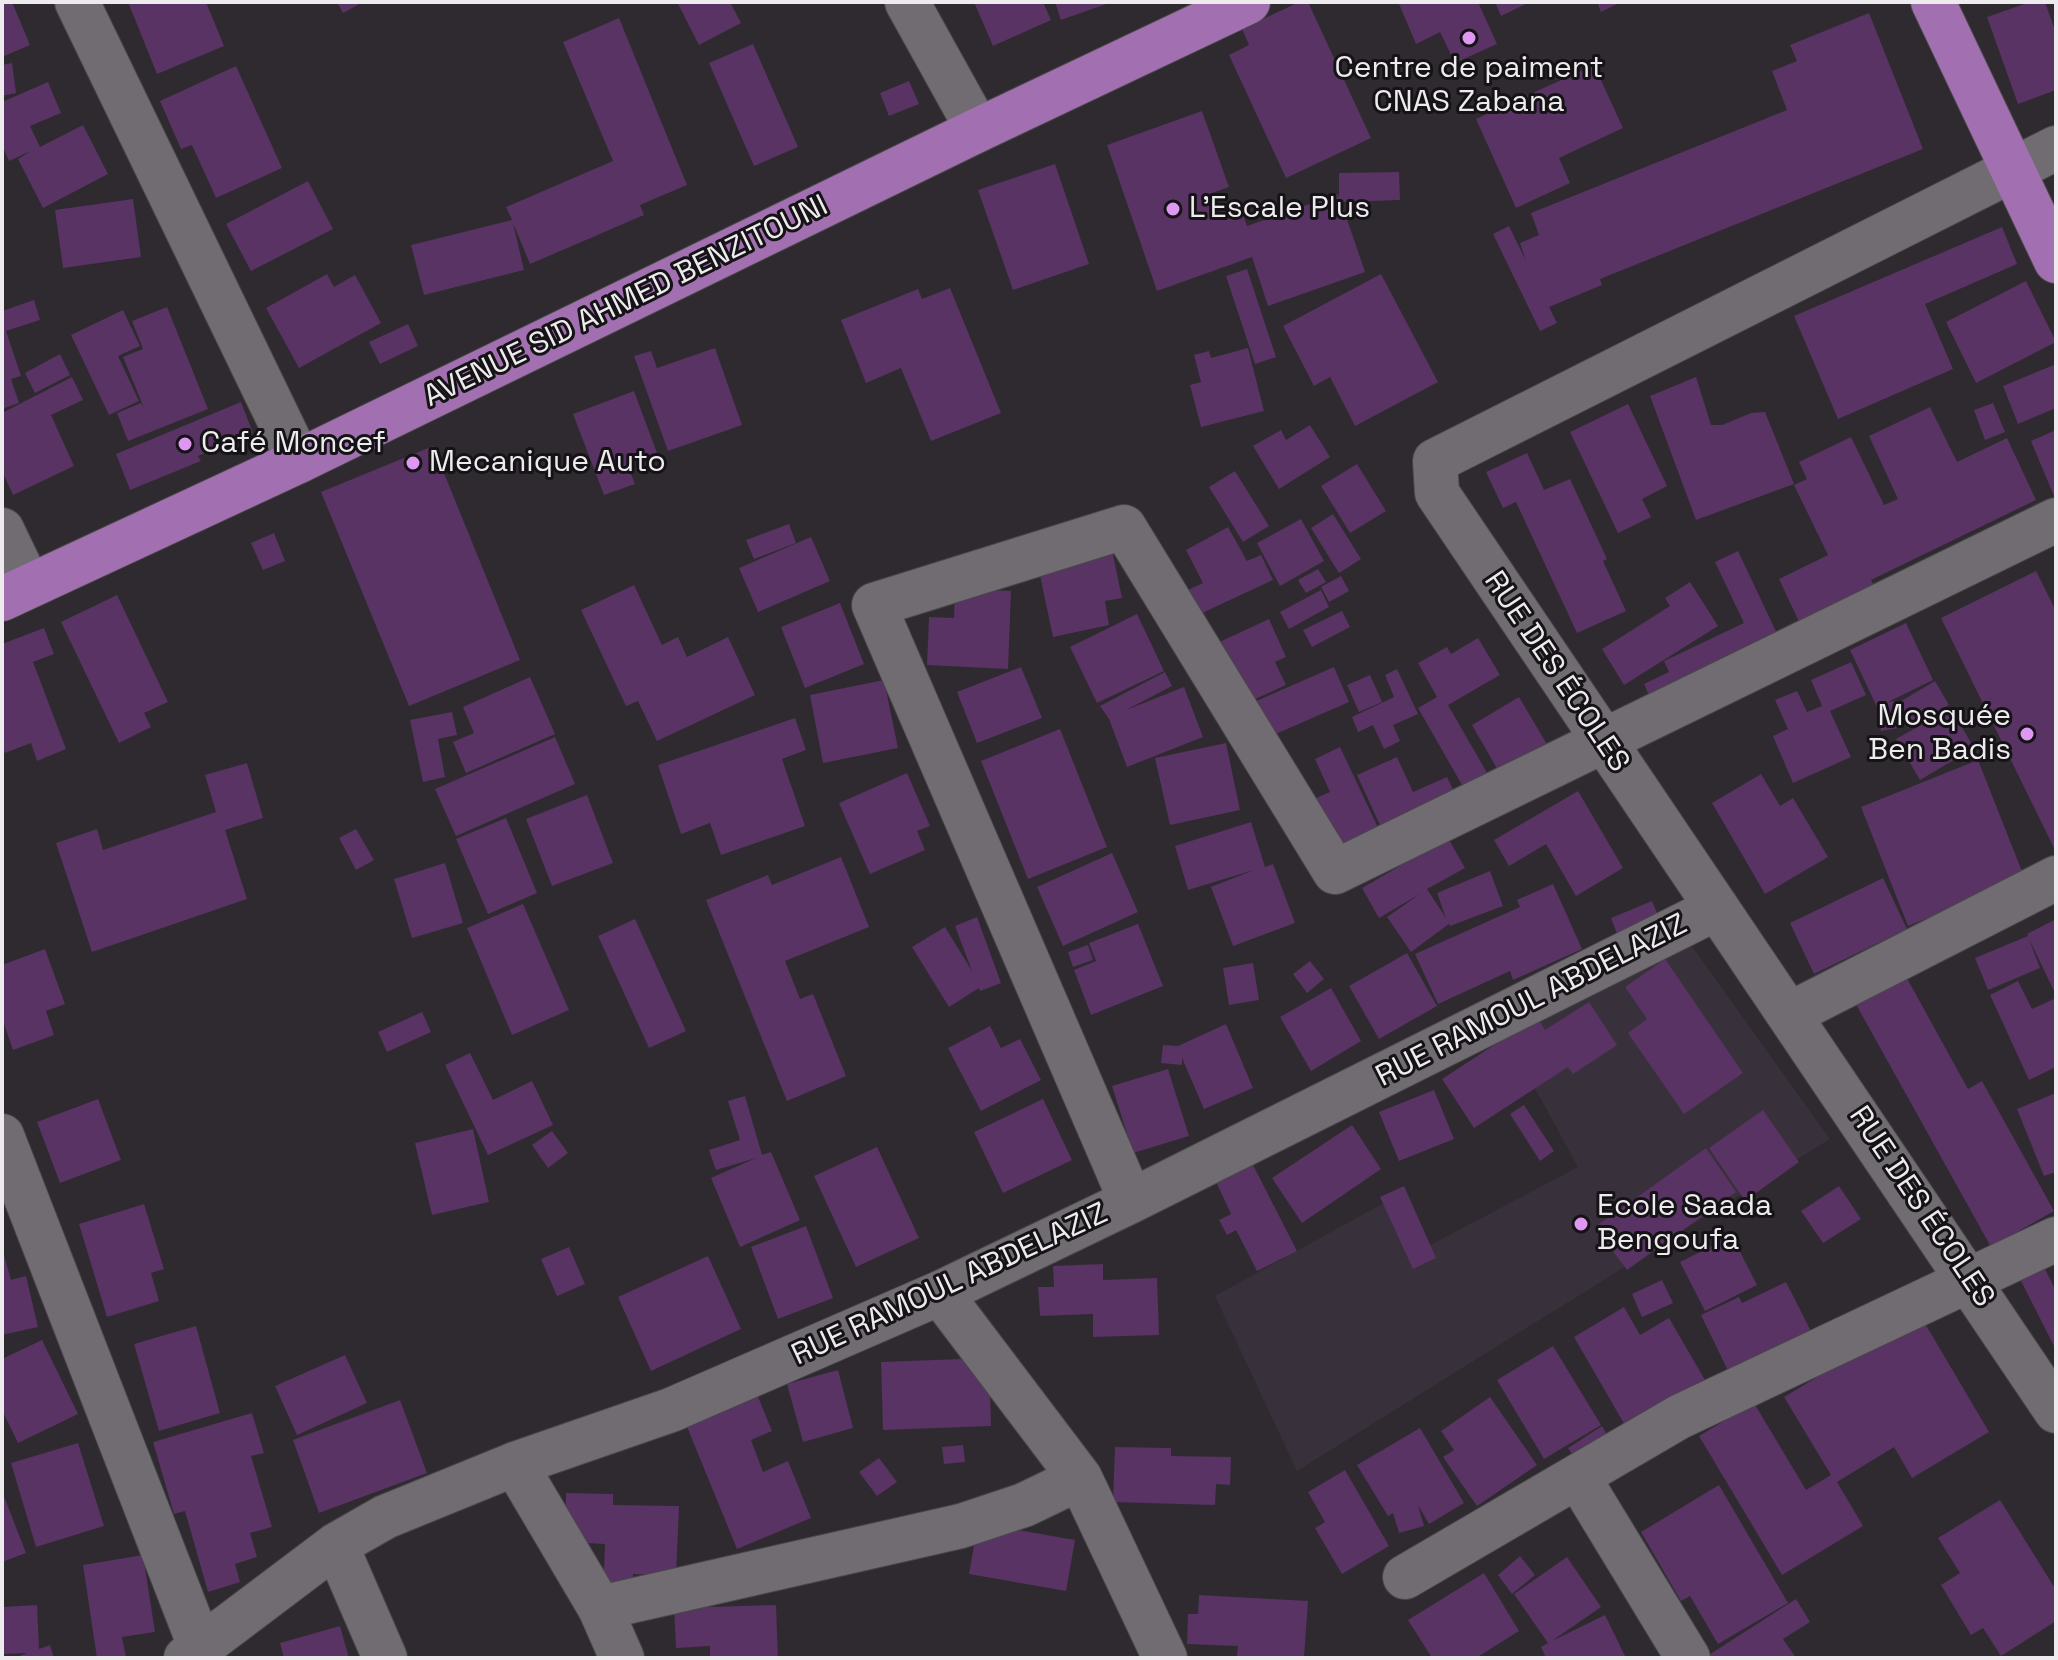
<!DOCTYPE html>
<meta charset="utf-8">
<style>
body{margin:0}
#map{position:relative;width:2058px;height:1660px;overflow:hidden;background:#2e2a2f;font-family:"Space Grotesk",sans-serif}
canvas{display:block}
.frame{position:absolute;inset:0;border:4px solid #eeebef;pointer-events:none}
</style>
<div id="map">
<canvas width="2058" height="1660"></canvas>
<div class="frame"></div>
</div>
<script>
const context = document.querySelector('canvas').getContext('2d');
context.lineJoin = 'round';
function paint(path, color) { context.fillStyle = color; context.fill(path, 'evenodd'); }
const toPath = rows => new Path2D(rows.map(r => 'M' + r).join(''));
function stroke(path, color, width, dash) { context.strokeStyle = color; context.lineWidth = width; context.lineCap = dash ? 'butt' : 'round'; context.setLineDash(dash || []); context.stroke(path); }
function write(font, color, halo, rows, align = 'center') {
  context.font = font + ' "Space Grotesk",sans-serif'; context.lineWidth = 6; context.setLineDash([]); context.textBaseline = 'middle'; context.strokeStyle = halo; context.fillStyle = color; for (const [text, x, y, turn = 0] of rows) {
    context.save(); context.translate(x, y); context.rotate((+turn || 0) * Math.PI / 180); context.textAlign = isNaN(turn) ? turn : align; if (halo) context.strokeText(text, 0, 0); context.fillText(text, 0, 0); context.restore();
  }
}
paint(toPath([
 [1683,934,1830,1139,1297,1471,1215,1296,1391,1199,1421,1250,1578,1167,1501,1026]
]), '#38313b');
paint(toPath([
 [12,2,30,45,2,57,2,5],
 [128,2,206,2,224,46,157,74],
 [337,2,363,2,343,13],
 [677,2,730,2,741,23,699,45],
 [974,2,1043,2,1051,20,993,46],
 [1055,2,1112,2,1061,20],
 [1299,2,1308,2,1371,138,1286,178,1229,55,1249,45,1242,29],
 [1403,2,1478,2,1497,44,1455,63,1440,32,1416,44,1399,4],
 [1495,2,1530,2,1501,16],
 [1597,2,1621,2,1601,12],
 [2030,2,2045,2,2056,33,2056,90,2018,104,1987,17],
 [1869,13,1923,149,1600,279,1602,285,1549,307,1557,323,1540,331,1493,234,1509,226,1526,261,1520,243,1539,235,1531,213,1787,110,1772,71,1797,61,1790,45],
 [619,18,687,185,640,205,644,215,530,264,513,223,524,270,424,295,411,245,512,220,506,207,613,161,563,42],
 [753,44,798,147,754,166,709,63],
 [12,63,16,93,2,96,2,65],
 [1594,65,1623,128,1559,158,1570,183,1516,208,1476,119],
 [236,66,282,168,216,198,192,145,181,149,160,101],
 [909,81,919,104,889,116,880,93],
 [48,82,61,113,30,126,40,147,83,125,108,174,43,208,18,159,31,151,9,161,2,145,2,102],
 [1202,111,1229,187,1212,193,1219,212,1240,205,1247,226,1338,194,1339,198,1339,173,1399,172,1400,200,1341,202,1365,272,1268,306,1252,257,1157,291,1107,145],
 [1055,164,1089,264,1013,290,978,190],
 [308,181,333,229,251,271,226,224],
 [133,199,141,257,63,268,55,210],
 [2002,227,2017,264,1925,304,1953,369,1838,419,1794,316],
 [1247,269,1276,357,1255,364,1226,276],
 [327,274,334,287,355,275,381,323,299,368,266,308],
 [1381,274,1438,382,1355,426,1330,377,1314,386,1283,326],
 [2026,281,2056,342,1976,383,1946,322],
 [950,288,1001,413,931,441,901,368,866,383,841,320,918,289,922,299],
 [34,300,40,320,6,331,21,376,11,379,19,403,2,409,2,311],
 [167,307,208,409,128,441,117,413,141,403,144,408,123,357,143,349,132,321],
 [123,310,140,346,118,356,139,401,109,415,71,335],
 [408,324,418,346,380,364,369,342],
 [715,348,742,425,668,451,634,356,651,351,657,368],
 [1248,348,1264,411,1201,427,1190,385,1201,382,1194,355,1209,351,1211,358],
 [60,354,70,375,35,393,25,373],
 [2056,364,2056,408,2018,424,2003,386],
 [72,377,83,400,51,415,74,466,13,495,2,471,2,413],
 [1696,377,1711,425,1722,425,1751,413,1765,412,1794,484,1696,520,1650,396],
 [634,391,657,453,627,464,635,484,604,495,573,414],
 [241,402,253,433,198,456,201,461,130,490,116,454],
 [1993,403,2005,432,1985,440,1974,410],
 [1628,404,1667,486,1642,499,1651,517,1618,533,1570,432],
 [1930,407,1957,462,2007,438,2036,500,1871,580,1876,590,1801,626,1779,579,1828,555,1794,485,1807,479,1799,462,1851,437,1884,505,1898,499,1869,436],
 [1310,425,1330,457,1279,489,1253,446,1281,430,1286,440],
 [2056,430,2056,501,2031,441],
 [433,446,520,660,409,706,321,492],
 [1527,453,1544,490,1570,479,1607,559,1603,561,1626,611,1577,633,1516,502,1503,508,1486,472],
 [1357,464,1386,511,1350,533,1321,486],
 [1235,471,1269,526,1243,542,1209,487],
 [1333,514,1361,559,1339,573,1311,528],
 [1301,519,1324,561,1280,586,1257,543],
 [789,524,796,543,754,559,746,540],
 [1228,527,1247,561,1261,555,1273,580,1198,615,1186,591,1203,583,1186,550],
 [274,533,285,561,263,570,251,543],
 [811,537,830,581,758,612,739,568],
 [1112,550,1122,598,1105,601,1109,625,1053,637,1038,566],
 [1738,551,1780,640,1651,700,1644,684,1669,672,1664,661,1744,623,1715,562],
 [1318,569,1326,582,1306,593,1298,580],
 [2036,571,2056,611,2056,852,1941,618],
 [1341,576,1349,591,1329,602,1321,587],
 [1690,582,1718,626,1624,685,1602,649,1670,606,1665,598],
 [634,585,662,645,678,637,687,657,728,637,755,695,657,741,638,701,626,706,581,610],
 [955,588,1011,591,1008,669,927,665,929,617,954,618],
 [1321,590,1329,607,1289,629,1280,612],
 [117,595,168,702,144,713,151,727,119,743,61,622],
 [840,603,864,664,805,688,781,627],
 [1342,611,1350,627,1312,647,1303,630],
 [1137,614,1164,671,1097,703,1070,647],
 [1269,619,1286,657,1275,662,1286,685,1240,706,1213,645],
 [1906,623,1933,680,1888,702,1895,701,1896,704,1935,681,1949,705,1908,728,1896,705,1899,728,1881,731,1877,707,1850,650],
 [44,628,54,654,33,662,66,749,37,761,31,743,5,753,2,744,2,644],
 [1478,638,1500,675,1448,705,1490,778,1466,792,1418,708,1437,697,1418,663,1447,647,1451,654],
 [1851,662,1866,695,1830,711,1851,757,1793,783,1773,736,1788,729,1775,700,1797,691,1807,712,1822,706,1811,680],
 [1021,667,1042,718,977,743,957,692],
 [1334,667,1349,702,1269,737,1254,702],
 [1397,669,1418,714,1393,725,1400,741,1384,749,1373,725,1358,732,1352,717,1394,697,1385,675],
 [1165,672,1172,686,1126,710,1184,687,1203,737,1127,767,1109,719,1100,706],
 [1370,675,1382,702,1359,712,1347,685],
 [530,677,555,734,466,773,453,742,474,733,463,707],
 [884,680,898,748,823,763,810,695],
 [1519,697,1551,751,1503,779,1472,725],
 [1951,708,1974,748,1920,780,1896,739],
 [452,712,457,735,438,739,445,777,423,782,410,720],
 [795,718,806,750,782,759,805,826,721,855,710,823,681,834,658,765],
 [1060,729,1107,847,1028,879,981,761],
 [555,737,575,784,456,836,435,789],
 [1226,743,1240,810,1170,825,1155,758],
 [1340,747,1382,836,1343,854,1316,798,1330,792,1315,759],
 [1397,757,1413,792,1447,777,1459,802,1385,836,1357,775],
 [1978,760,2025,879,1908,926,1861,807],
 [247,763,263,818,225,830,247,899,92,952,56,843,97,829,103,850,216,812,205,775],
 [907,773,930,826,917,831,925,850,870,874,839,803],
 [1761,774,1780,806,1793,798,1828,857,1765,894,1712,803],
 [1578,791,1623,868,1576,896,1546,844,1509,866,1494,840],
 [587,795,613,863,552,886,526,819],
 [506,818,537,893,488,914,456,839],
 [1251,822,1265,867,1273,864,1295,923,1233,946,1211,887,1254,870,1188,890,1175,846],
 [356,829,374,860,356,870,339,838],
 [1448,838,1465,868,1427,889,1446,918,1437,893,1490,871,1503,906,1450,926,1449,924,1411,952,1387,917,1420,894,1379,918,1362,888],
 [1112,853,1138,912,1063,946,1037,887],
 [841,857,869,927,785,961,800,999,813,994,846,1076,787,1101,706,900,768,875,772,885],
 [445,863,463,923,412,938,394,879],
 [1883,878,1907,929,1814,974,1790,923],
 [1553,884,1582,949,1513,980,1510,971,1438,1004,1415,954,1520,907,1517,900],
 [1652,901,1663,927,1621,944,1611,918],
 [523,904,569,1010,512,1035,467,928],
 [977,917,1001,983,980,991,979,988,949,1007,912,947,945,927,972,971,955,926],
 [635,919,686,1031,649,1048,598,936],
 [2056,919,2056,995,2029,939,2040,968,1988,990,1975,958,2028,936,2027,934],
 [1138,924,1163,986,1091,1015,1074,970,1096,961,1089,943],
 [1088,945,1093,960,1073,967,1068,952],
 [45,949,65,1004,46,1011,54,1035,13,1050,2,1018,2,965],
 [1407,953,1437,1006,1379,1039,1349,986],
 [1665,959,1743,1073,1684,1114,1628,1033,1647,1019,1625,987],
 [1310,961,1324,979,1307,993,1293,974],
 [1253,963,1259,1000,1229,1005,1223,968],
 [1903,971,1968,1089,1982,1081,2054,1211,1991,1247,1853,999],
 [2018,981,2032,1009,2056,998,2056,1067,2029,1080,1990,995],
 [1331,988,1361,1041,1311,1071,1280,1017],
 [1589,1002,1617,1045,1573,1074,1568,1067,1474,1128,1442,1079,1537,1017,1545,1030],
 [422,1012,431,1032,387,1052,378,1032],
 [1226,1024,1253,1088,1204,1109,1182,1058,1182,1065,1161,1063,1163,1045,1178,1046],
 [990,1026,1001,1048,1020,1039,1041,1080,981,1111,948,1048],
 [470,1053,493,1100,532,1081,553,1125,488,1155,445,1065],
 [1168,1069,1189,1136,1133,1153,1112,1086],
 [1434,1090,1454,1139,1399,1161,1379,1112],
 [2056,1093,2056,1172,2044,1176,2017,1109],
 [745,1096,762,1155,771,1152,800,1220,740,1247,711,1178,756,1158,716,1170,709,1150,740,1140,728,1101],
 [98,1099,121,1160,60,1183,37,1122],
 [1043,1099,1072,1160,1003,1193,974,1132],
 [1524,1105,1554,1151,1540,1161,1510,1114],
 [1763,1110,1799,1162,1745,1201,1709,1148],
 [1352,1125,1381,1169,1302,1223,1272,1178],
 [473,1129,489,1202,432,1215,415,1143],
 [552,1131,568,1153,548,1168,532,1145],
 [877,1147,919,1238,856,1267,814,1176],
 [1706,1148,1736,1192,1627,1270,1595,1227],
 [1252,1163,1297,1251,1257,1271,1236,1230,1227,1235,1219,1220,1231,1214,1216,1182],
 [1404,1186,1436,1258,1413,1269,1380,1197],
 [1839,1186,1861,1219,1823,1243,1801,1211],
 [144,1204,164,1269,151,1273,159,1301,107,1317,79,1224],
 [806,1226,833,1298,778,1319,751,1247],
 [1732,1236,1757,1285,1705,1311,1680,1262],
 [569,1247,585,1284,557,1296,541,1259],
 [2,1248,11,1280,26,1276,38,1327,2,1335],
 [708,1256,741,1329,651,1371,618,1297],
 [2042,1263,2056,1291,2056,1350,2018,1275],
 [1103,1264,1103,1280,1157,1278,1159,1335,1093,1337,1093,1314,1040,1316,1038,1287,1054,1287,1053,1266],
 [1662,1280,1673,1303,1642,1317,1632,1294],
 [1786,1282,1815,1339,1732,1379,1701,1315,1739,1297,1742,1303],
 [1624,1307,1640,1335,1669,1318,1705,1380,1626,1427,1574,1337],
 [1920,1315,1989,1432,1912,1478,1894,1447,1837,1482,1863,1526,1782,1575,1699,1436,1754,1403,1806,1490,1831,1475,1784,1397],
 [196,1326,220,1413,159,1431,134,1344],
 [42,1340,78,1414,18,1443,2,1410,2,1359],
 [1553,1346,1601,1425,1544,1459,1497,1380],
 [345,1355,367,1403,297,1435,275,1386],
 [989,1358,991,1426,883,1430,881,1362],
 [838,1370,853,1428,803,1442,787,1384],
 [752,1382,772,1431,751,1440,763,1472,788,1461,811,1518,737,1549,681,1412],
 [1490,1397,1537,1465,1477,1506,1443,1457,1454,1450,1441,1431],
 [400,1400,427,1473,319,1513,293,1440],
 [252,1413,264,1453,251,1456,272,1527,250,1533,257,1557,235,1564,240,1582,208,1592,185,1511,174,1514,153,1442],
 [1602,1426,1612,1443,1578,1464,1568,1448],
 [1420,1428,1464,1503,1429,1524,1418,1505,1424,1526,1399,1533,1393,1513,1388,1516,1357,1465],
 [78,1443,104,1526,36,1547,11,1463],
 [963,1445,965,1462,944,1464,942,1447],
 [1115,1447,1171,1448,1171,1456,1231,1457,1230,1485,1216,1484,1215,1505,1113,1502],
 [879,1458,897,1482,877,1496,859,1472],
 [1345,1470,1389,1546,1342,1574,1315,1528,1325,1522,1308,1492],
 [1719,1485,1788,1603,1718,1644,1690,1596,1681,1601,1641,1532],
 [2,1491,26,1553,2,1562],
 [566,1493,613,1494,613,1505,679,1506,676,1576,633,1574,633,1594,603,1594,605,1544,565,1542],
 [2000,1500,2056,1590,2056,1621,2001,1656,1983,1628,1971,1635,1941,1585,1960,1573,1938,1538],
 [978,1523,1075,1540,1066,1591,969,1574],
 [143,1555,155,1632,122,1637,126,1657,97,1658,83,1565],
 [1520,1556,1535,1575,1512,1594,1498,1575],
 [1567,1557,1601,1607,1552,1641,1605,1615,1626,1658,1546,1658,1541,1647,1548,1643,1514,1594],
 [1484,1573,1519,1631,1476,1658,1432,1658,1408,1620],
 [1199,1595,1308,1601,1304,1658,1237,1656,1238,1646,1187,1644,1188,1614,1198,1614],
 [1796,1599,1810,1622,1783,1639,1796,1658,1704,1658],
 [37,1605,39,1649,50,1645,54,1658,14,1658,27,1653,2,1654,2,1607],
 [776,1605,778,1658,710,1658,710,1646,676,1648,674,1608],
 [340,1626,349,1658,284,1658,280,1643]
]), '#583363');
const minor = toPath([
 [77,2,299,461],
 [907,2,978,130],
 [2056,148,1435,461,1437,493,2056,1411],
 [2,530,29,586],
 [1790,1014,2056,878],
 [2,1136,200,1646],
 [1131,1201,874,605,1124,527,1335,872,2056,520],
 [940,1293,1080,1478,1165,1658],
 [515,1464,600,1608,622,1658],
 [1578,1477,1688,1658],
 [336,1545,385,1658],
 [1405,1577,1679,1417,2056,1239],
 [600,1608,961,1526,1024,1505,1080,1478],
 [186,1658,336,1545,385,1517,515,1464,671,1410,940,1293,1131,1201,1717,908]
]);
const major = toPath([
 [1933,2,2056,261],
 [2,599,299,461,978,130,1248,2]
]);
stroke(minor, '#4a474b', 46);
stroke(major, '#4a474b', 46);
stroke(minor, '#706c71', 44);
stroke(major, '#a270b0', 44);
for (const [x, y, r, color] of [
 [1469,38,8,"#de98f2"],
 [1173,209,8,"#de98f2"],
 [185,444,8,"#de98f2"],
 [413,463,8,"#de98f2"],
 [2027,734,8,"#de98f2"],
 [1581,1224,8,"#de98f2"]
]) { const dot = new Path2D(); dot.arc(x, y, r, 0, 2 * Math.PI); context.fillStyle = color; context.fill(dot); stroke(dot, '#151316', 3); }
write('30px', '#eeebef', '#151316', [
 ["Centre de paiment",1469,69,"center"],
 ["CNAS Zabana",1469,103,"center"],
 ["L'Escale Plus",1189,209],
 ["Café Moncef",201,444],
 ["Mecanique Auto",429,463],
 ["Mosquée",2011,717,"right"],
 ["Ben Badis",2011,751,"right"],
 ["Ecole Saada",1597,1207],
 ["Bengoufa",1597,1241]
], 'left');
write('30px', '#eeebef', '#151316', [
 ["AVENUE SID AHMED BENZITOUNI",626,302,-26],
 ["RUE DES ÉCOLES",1556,672,56],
 ["RUE RAMOUL ABDELAZIZ",1532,1001,-27],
 ["RUE DES ÉCOLES",1921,1207,56],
 ["RUE RAMOUL ABDELAZIZ",950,1285,-25]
]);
</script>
